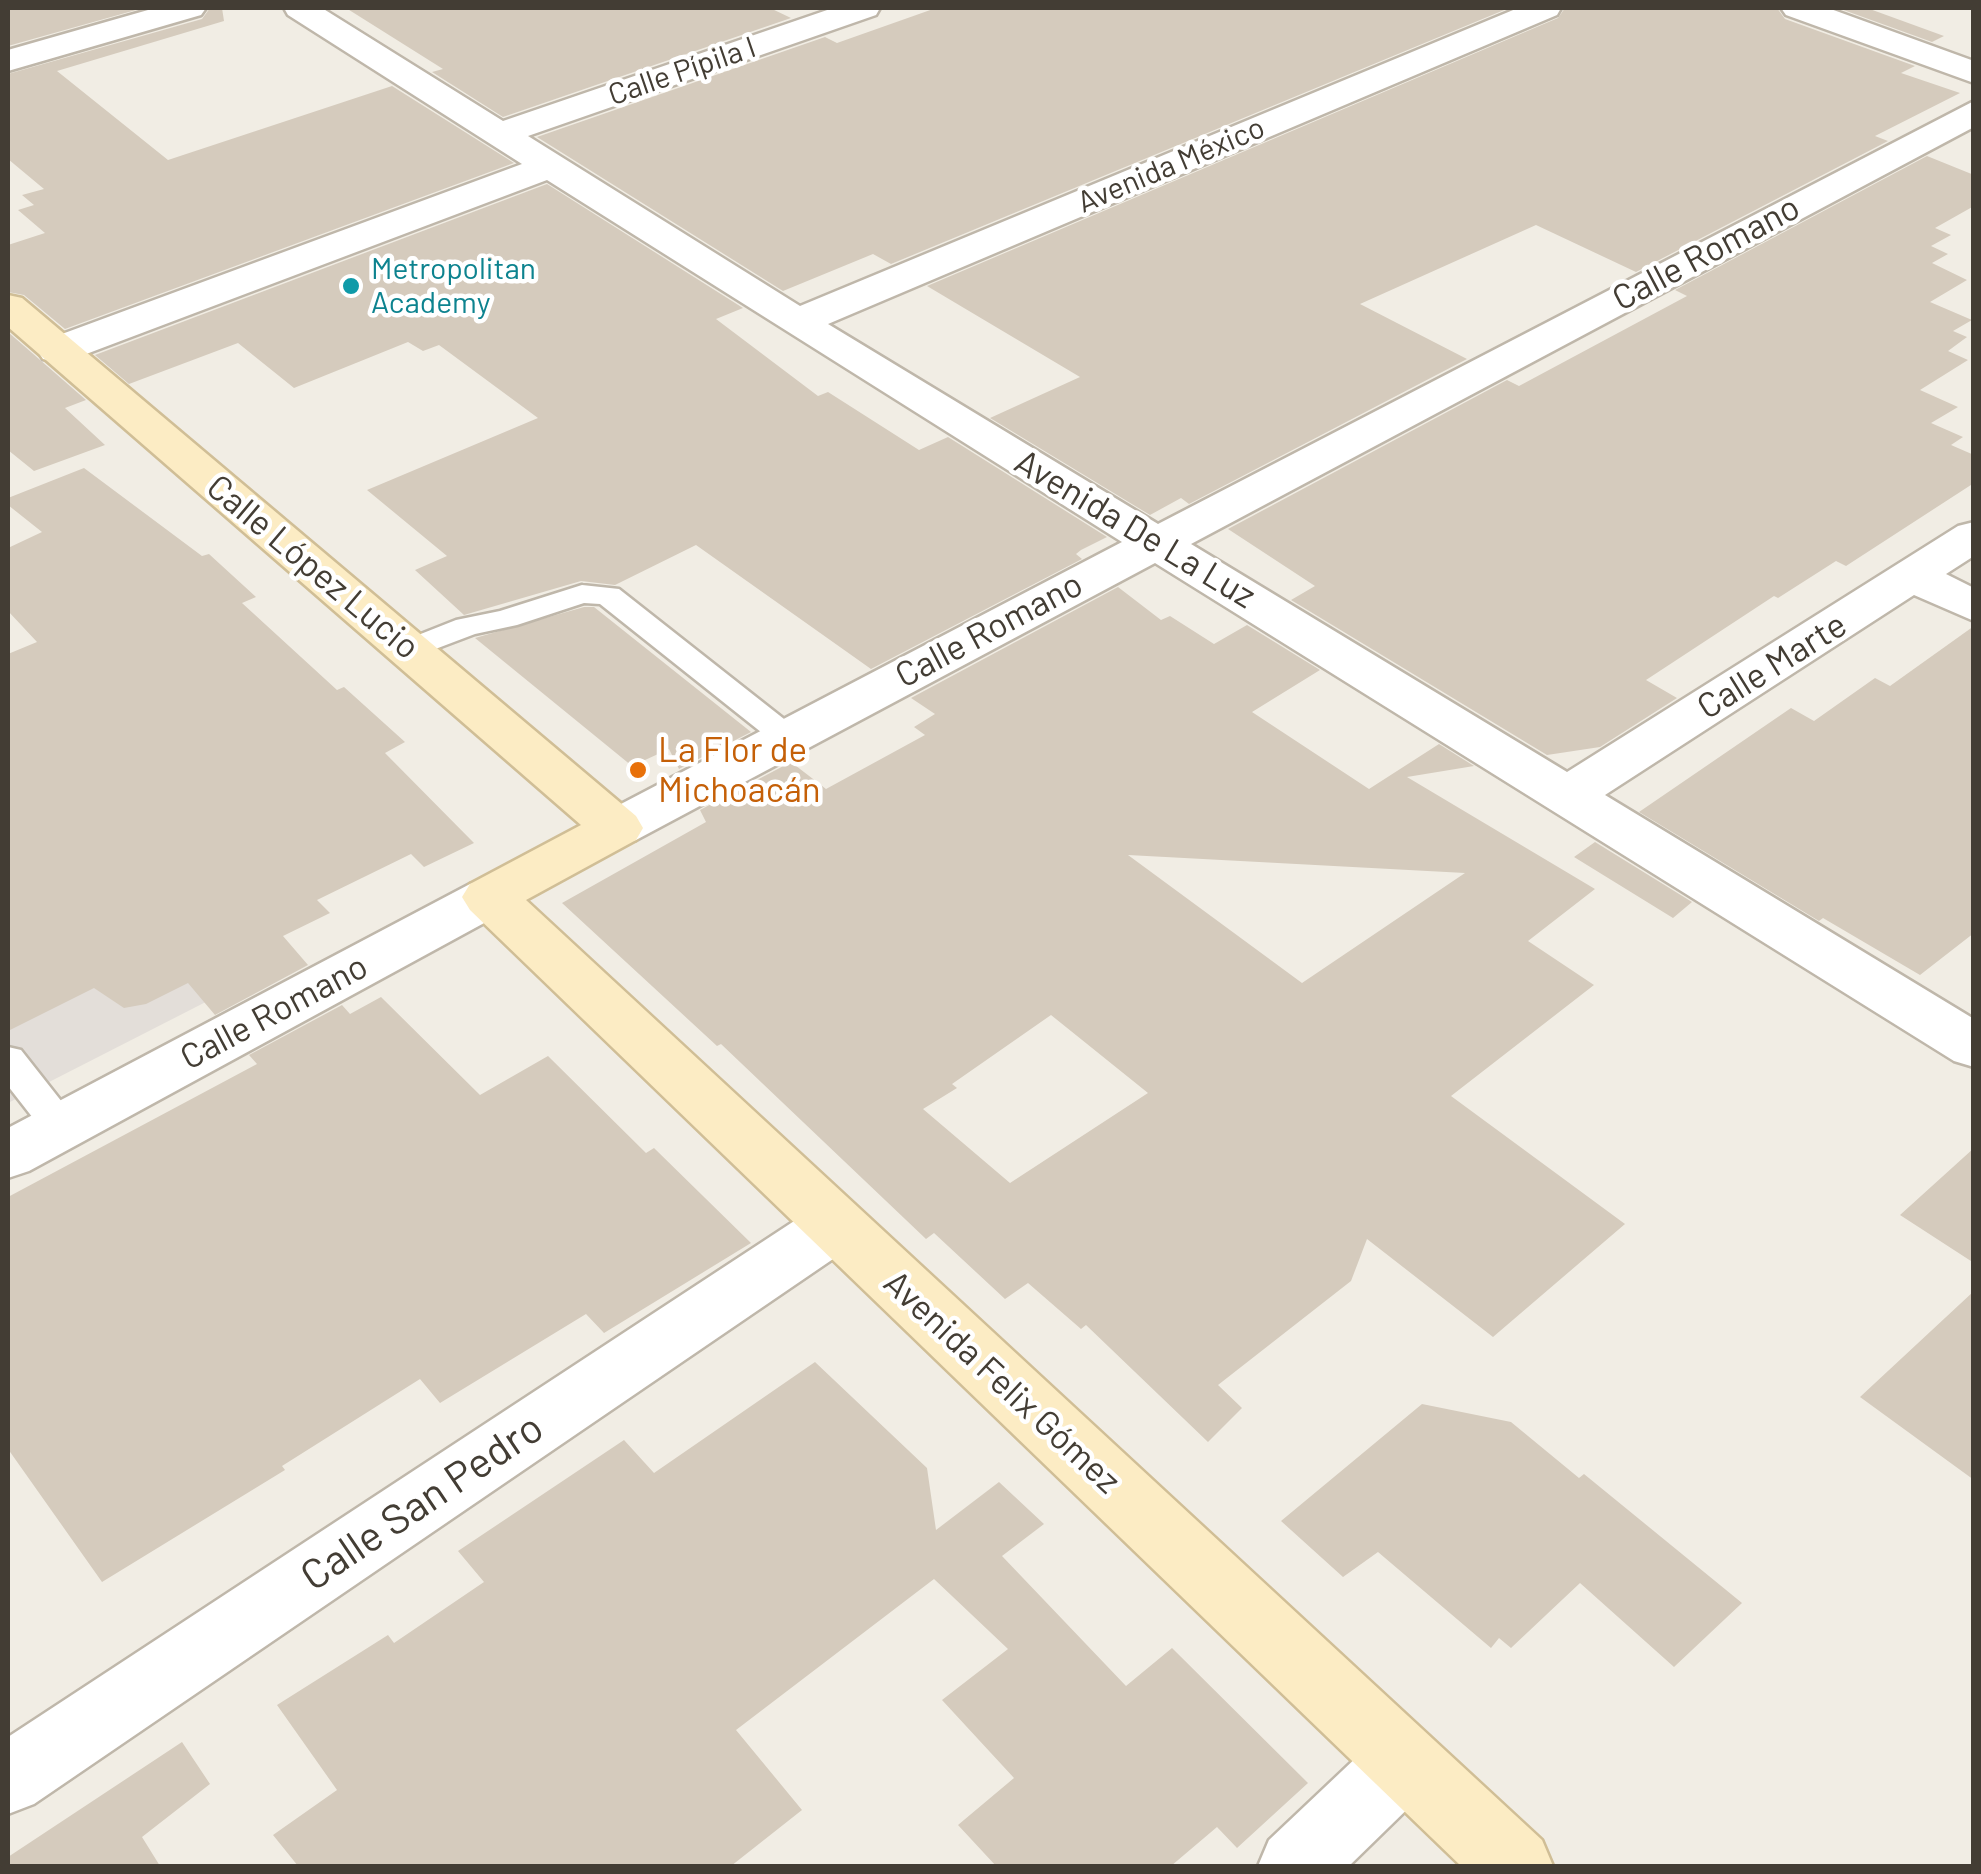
<!DOCTYPE html>
<meta charset="utf-8">
<style>
body{margin:0}
#map{position:relative;width:1981px;height:1874px;overflow:hidden;background:#f1ede4;font-family:Barlow,sans-serif}
canvas{display:block}
.frame{position:absolute;inset:0;border:10px solid #433d34;pointer-events:none}
</style>
<div id="map">
<canvas width="1981" height="1874"></canvas>
<div class="frame"></div>
</div>
<script>
const context = document.querySelector('canvas').getContext('2d');
context.lineJoin = 'round';
function paint(path, color) { context.fillStyle = color; context.fill(path, 'evenodd'); }
const toPath = rows => new Path2D(rows.map(r => 'M' + r).join(''));
function stroke(path, color, width, dash) { context.strokeStyle = color; context.lineWidth = width; context.lineCap = dash ? 'butt' : 'round'; context.setLineDash(dash || []); context.stroke(path); }
function write(font, color, halo, rows, align = 'center') {
  context.font = font + ' Barlow,sans-serif'; context.lineWidth = 9; context.setLineDash([]); context.textBaseline = 'middle'; context.strokeStyle = halo; context.fillStyle = color; for (const [text, x, y, turn = 0] of rows) {
    context.save(); context.translate(x, y); context.rotate((+turn || 0) * Math.PI / 180); context.textAlign = isNaN(turn) ? turn : align; if (halo) context.strokeText(text, 0, 0); context.fillText(text, 0, 0); context.restore();
  }
}
paint(toPath([
 [8,728,241,984,8,1103]
]), '#e3ded9');
paint(toPath([
 [8,8,143,8,8,46],
 [210,8,222,8,224,21,57,71,168,160,392,86,514,163,65,329,24,295,8,292,8,245,45,233,18,210,34,205,22,195,44,189,8,159,8,74,202,19],
 [346,8,770,8,791,18,503,117,432,72,443,69],
 [936,8,1259,9,1509,8,891,264,873,254,783,291,537,137,825,37,837,43],
 [1565,8,1777,8,1785,19,1915,66,1901,73,1960,93,1875,136,1888,141,1636,272,1536,225,1360,304,1467,359,1189,504,1181,498,1150,515,990,418,1080,377,927,286,1558,18],
 [1838,8,1867,8,1944,36,1932,42],
 [1927,156,1974,175,1974,206,1935,228,1951,235,1931,246,1948,254,1932,263,1967,280,1930,302,1972,320,1953,331,1967,337,1948,351,1968,360,1920,390,1958,407,1931,423,1963,437,1951,445,1974,455,1974,483,1846,566,1836,561,1778,598,1774,596,1646,680,1677,698,1600,747,1547,755,1291,600,1315,586,1228,529,1507,380,1519,386,1687,296,1675,290],
 [547,184,743,308,716,319,818,396,828,392,919,450,948,437,1107,537,1081,550,1076,554,1082,559,871,669,696,545,615,585,581,581,464,615,415,570,447,556,367,490,538,418,439,345,423,351,408,342,294,388,238,343,129,384,95,355],
 [8,332,86,400,65,408,105,445,34,471,8,450],
 [84,468,202,556,209,554,256,597,242,603,337,690,344,687,405,742,385,753,474,843,424,867,411,854,317,900,330,913,283,936,308,965,215,1015,188,983,146,1004,124,1008,94,988,8,1031,8,654,37,642,8,611,8,548,42,532,8,505,8,498],
 [1118,587,1161,620,1170,616,1214,644,1247,625,1320,670,1252,712,1369,789,1439,744,1474,766,1407,777,1595,889,1528,941,1594,985,1451,1096,1625,1224,1493,1337,1367,1239,1351,1281,1218,1385,1242,1408,1208,1442,1086,1325,1081,1329,1028,1283,1005,1299,934,1233,926,1239,721,1044,717,1046,562,903,706,822,700,810,791,762,826,789,925,735,914,727,935,714,911,698],
 [1128,855,1465,873,1302,983],
 [1051,1015,1148,1093,1010,1183,923,1109,957,1088,952,1084],
 [584,607,594,607,751,732,679,769,669,749,632,766,475,638],
 [1974,626,1974,933,1920,975,1823,918,1819,921,1639,812,1791,708,1814,721,1875,678,1890,686],
 [1595,842,1692,902,1673,918,1574,857],
 [381,997,480,1095,548,1056,646,1153,654,1148,751,1243,604,1333,586,1314,440,1403,420,1379,282,1466,285,1470,102,1582,8,1449,8,1197,257,1064,249,1055,342,1005,350,1014],
 [1974,1148,1974,1263,1900,1215],
 [1974,1291,1974,1480,1860,1397],
 [815,1362,927,1468,936,1530,999,1482,1044,1524,1002,1556,1126,1686,1172,1648,1308,1783,1237,1848,1217,1827,1171,1866,996,1866,958,1825,1014,1778,942,1700,1008,1649,934,1579,736,1730,802,1810,731,1866,298,1866,273,1835,337,1790,277,1705,388,1635,394,1643,484,1582,458,1551,624,1440,654,1473],
 [1422,1404,1511,1422,1579,1478,1584,1474,1742,1603,1674,1667,1580,1583,1511,1648,1499,1638,1491,1648,1378,1552,1343,1577,1281,1521],
 [182,1742,210,1784,142,1837,160,1866,8,1866,8,1857]
]), '#d5cbbd');
const service = toPath([
 [582,585,619,589,798,730,803,737,798,744,776,744,600,604,584,603,517,625,475,634,409,659,398,657,394,650,398,643,456,620,500,611,582,585],
 [8,1047,21,1050,73,1116,79,1126,73,1136,60,1140,47,1136,8,1086,8,1047]
]);
const minor = toPath([
 [155,8,206,8,201,15,8,71,8,50,155,8],
 [284,8,322,8,503,121,833,8,880,8,876,15,528,136,800,306,1518,8,1561,8,1557,15,828,324,1158,524,1974,101,1974,127,1191,544,1567,772,1958,526,1974,522,1974,556,1946,574,1974,588,1974,621,1914,595,1605,795,1974,1019,1974,1067,1954,1061,1155,563,636,840,617,845,598,840,591,828,598,816,1122,542,547,180,73,359,58,362,43,359,37,350,43,341,522,164,288,15,284,8],
 [1781,8,1828,8,1974,61,1974,83,1786,15,1781,8],
 [489,879,508,884,516,897,508,910,29,1171,8,1178,8,1128,470,884,489,879],
 [836,1201,858,1208,867,1225,858,1242,34,1804,8,1814,8,1737,814,1208,836,1201],
 [1404,1727,1430,1737,1441,1762,1430,1787,1349,1866,1258,1866,1269,1840,1378,1737,1404,1727]
]);
const secondary = toPath([
 [8,295,22,298,636,816,643,828,636,840,526,900,1542,1840,1553,1866,1461,1866,470,910,462,897,470,884,581,825,8,327,8,295]
]);
stroke(service, '#bfb7aa', 5);
stroke(minor, '#bfb7aa', 5);
stroke(secondary, '#d0be96', 5);
paint(service, '#fff');
paint(minor, '#fff');
paint(secondary, '#fcecc4');
for (const [x, y, r, color] of [
 [351,286,10,"#0f9aa8"],
 [638,770,10,"#e8710a"]
]) { const dot = new Path2D(); dot.arc(x, y, r, 0, 2 * Math.PI); context.fillStyle = color; context.fill(dot); stroke(dot, '#fff', 4); }
write('30px', '#433d34', '#fff', [
 ["Calle Pípila I",682,71,-19],
 ["Avenida México",1171,165,-23]
]);
write('30px', '#0d838f', '#fff', [
 ["Metropolitan",371,269],
 ["Academy",371,303]
], 'left');
write('35px', '#433d34', '#fff', [
 ["Calle Romano",1706,253,-28],
 ["Avenida De La Luz",1135,529,31],
 ["Calle López Lucio",313,567,40],
 ["Calle Romano",989,630,-28],
 ["Calle Marte",1772,666,-32],
 ["Calle Romano",274,1012,-28],
 ["Avenida Felix Gómez",1002,1382,43]
]);
write('35px', '#c56008', '#fff', [
 ["La Flor de",658,750],
 ["Michoacán",658,790]
], 'left');
write('42px', '#433d34', '#fff', [
 ["Calle San Pedro",422,1502,-34]
]);
</script>
